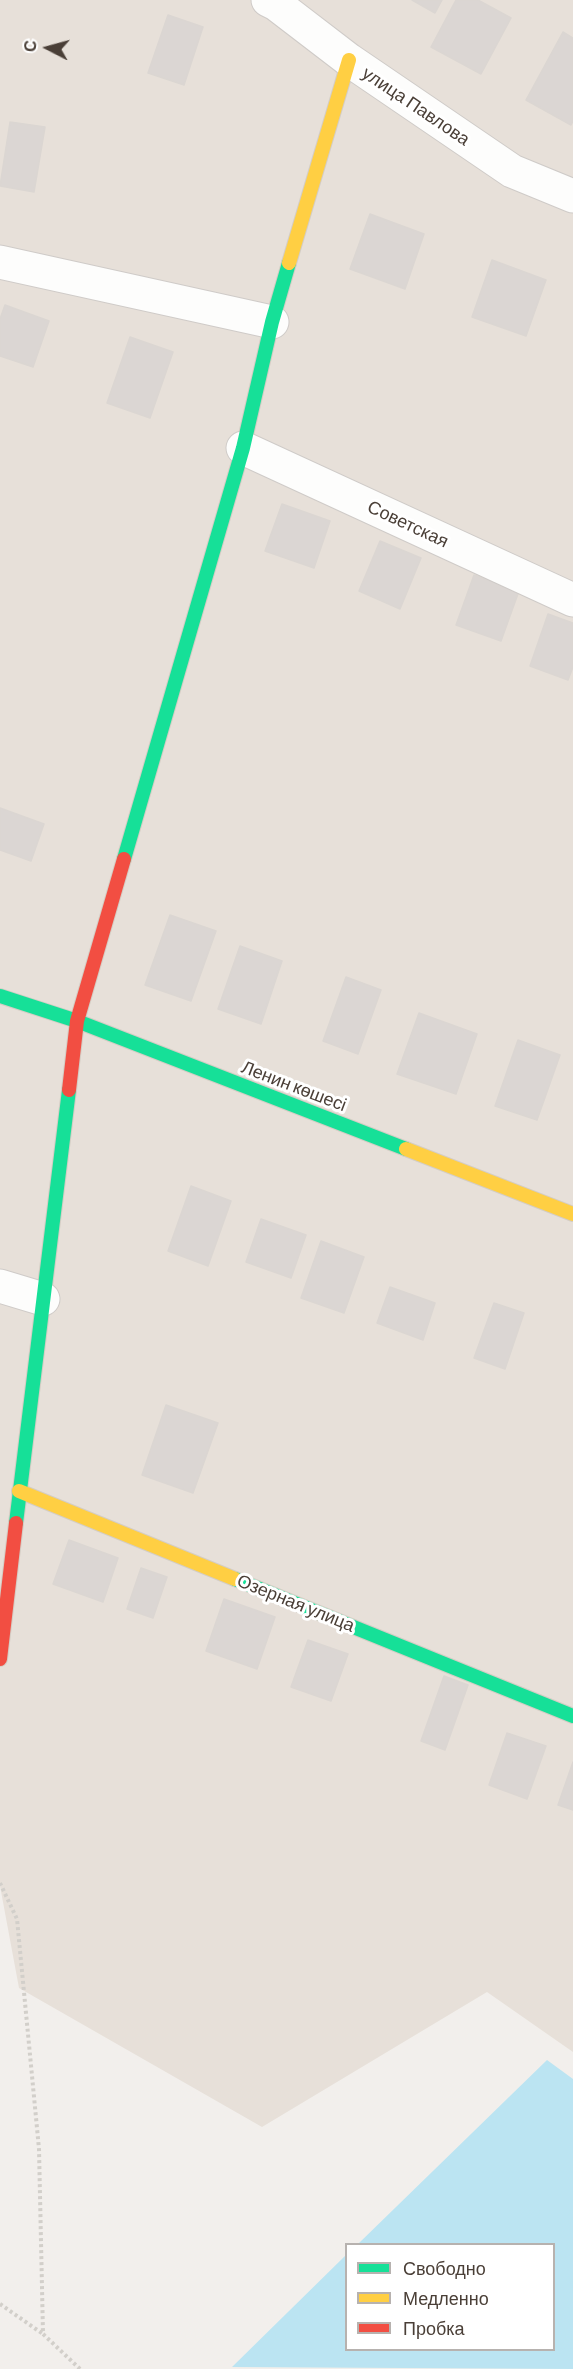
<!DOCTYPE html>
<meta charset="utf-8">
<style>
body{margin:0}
#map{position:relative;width:573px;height:2369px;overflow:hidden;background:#f2efec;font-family:Barlow,sans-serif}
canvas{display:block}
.legend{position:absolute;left:345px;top:2243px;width:210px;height:108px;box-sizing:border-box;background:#fff;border:2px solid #b7b2af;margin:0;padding:8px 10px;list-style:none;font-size:18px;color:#4a3f37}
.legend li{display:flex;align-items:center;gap:12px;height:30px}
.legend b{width:30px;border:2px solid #b7b2af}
.north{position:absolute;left:18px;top:18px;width:60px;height:60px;-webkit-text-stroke:4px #fff;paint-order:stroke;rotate:276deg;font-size:16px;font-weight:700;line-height:24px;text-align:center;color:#4a3f37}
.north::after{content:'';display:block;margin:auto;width:21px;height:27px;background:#4a3f37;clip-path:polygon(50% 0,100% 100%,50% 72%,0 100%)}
</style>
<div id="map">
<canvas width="573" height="2369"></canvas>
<ul class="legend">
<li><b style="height:8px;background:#16e098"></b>Свободно</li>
<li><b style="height:8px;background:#ffcf43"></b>Медленно</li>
<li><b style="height:8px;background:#f24e42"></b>Пробка</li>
</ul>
<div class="north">С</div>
</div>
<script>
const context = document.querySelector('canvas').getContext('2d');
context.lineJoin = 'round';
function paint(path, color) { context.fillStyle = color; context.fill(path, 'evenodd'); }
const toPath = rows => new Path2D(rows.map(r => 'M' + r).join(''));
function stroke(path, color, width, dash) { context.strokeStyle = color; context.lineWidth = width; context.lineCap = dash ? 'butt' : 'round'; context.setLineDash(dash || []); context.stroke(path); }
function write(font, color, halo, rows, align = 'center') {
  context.font = font + ' Barlow,sans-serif'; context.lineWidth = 6; context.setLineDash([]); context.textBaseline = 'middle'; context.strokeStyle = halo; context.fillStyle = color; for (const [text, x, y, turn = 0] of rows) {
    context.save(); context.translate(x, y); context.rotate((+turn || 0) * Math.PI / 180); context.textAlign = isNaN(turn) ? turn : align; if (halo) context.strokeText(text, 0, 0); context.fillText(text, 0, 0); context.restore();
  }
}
paint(toPath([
 [0,0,573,0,573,2052,487,1992,262,2127,19,1988,0,1886]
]), '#e7e0d9');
paint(toPath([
 [547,2060,573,2079,573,2369,232,2367,346,2255,346,2350,554,2350,554,2244,358,2244]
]), '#bbe4f2');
const building = toPath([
 [412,0,442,0,435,13,412,0],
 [456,0,478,0,511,18,481,74,431,47,456,0],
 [168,15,203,27,184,85,148,73,168,15],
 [563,32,573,38,573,121,571,125,526,100,563,32],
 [10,122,45,127,34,192,0,186,10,122],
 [370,214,424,234,405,289,350,269,370,214],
 [492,260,546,280,526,336,472,317,492,260],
 [5,305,49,321,33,367,0,356,0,319,5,305],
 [130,337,173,352,150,418,107,403,130,337],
 [282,504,330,521,314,568,265,551,282,504],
 [380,541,421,558,400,609,359,591,380,541],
 [474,575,519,591,501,641,456,625,474,575],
 [548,614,573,623,573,667,568,680,530,666,548,614],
 [0,808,44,824,31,861,0,850,0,808],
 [170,915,216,931,191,1001,145,985,170,915],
 [240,946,282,961,261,1024,218,1009,240,946],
 [346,977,381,990,358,1054,323,1041,346,977],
 [419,1013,477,1034,456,1094,397,1074,419,1013],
 [518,1040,560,1055,537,1120,495,1106,518,1040],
 [191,1186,231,1201,208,1266,168,1251,191,1186],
 [261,1219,306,1235,291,1278,246,1262,261,1219],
 [321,1241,364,1257,344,1313,301,1298,321,1241],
 [390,1287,435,1303,423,1340,377,1323,390,1287],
 [494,1303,524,1313,505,1369,474,1358,494,1303],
 [166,1405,218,1423,193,1493,142,1475,166,1405],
 [69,1540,118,1558,103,1602,53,1584,69,1540],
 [141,1568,167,1577,153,1618,127,1609,141,1568],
 [224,1599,275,1617,257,1669,206,1651,224,1599],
 [308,1640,348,1654,331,1701,291,1687,308,1640],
 [444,1676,468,1685,445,1750,421,1741,444,1676],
 [507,1733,546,1746,527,1799,489,1785,507,1733],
 [573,1762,573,1810,558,1805,573,1762]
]);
paint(building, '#dbd6d3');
stroke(building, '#dbd6d2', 1.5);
const street = toPath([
 [268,0,276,4,349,60,512,171,573,196],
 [0,262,272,322],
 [243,448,573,600],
 [0,1286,43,1299]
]);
const fast = toPath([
 [124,859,243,448,272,322,289,263],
 [0,996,77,1021,406,1149],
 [16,1523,69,1090],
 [235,1579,573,1716]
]);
const slow = toPath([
 [289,263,349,60],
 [406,1149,573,1214],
 [19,1491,235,1579]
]);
const jam = toPath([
 [69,1090,77,1021,124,859],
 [0,1659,16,1523]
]);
stroke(street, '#cfcbc8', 35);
stroke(fast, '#d4cdc4', 16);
stroke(slow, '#d4cdc4', 16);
stroke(jam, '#d4cdc4', 16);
stroke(toPath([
 [0,1883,17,1919,39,2149,43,2334,80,2369],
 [0,2304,43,2334]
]), '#d2cfca', 4, [3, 3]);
stroke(street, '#fdfdfc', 33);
stroke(fast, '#16e098', 14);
stroke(slow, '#ffcf43', 14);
stroke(jam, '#f24e42', 14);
write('18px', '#4a3f37', '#fff', [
 ["улица Павлова",416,106,34],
 ["Советская",408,524,25],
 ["Ленин көшесі",294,1086,21],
 ["Озерная улица",296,1603,22]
]);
</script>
